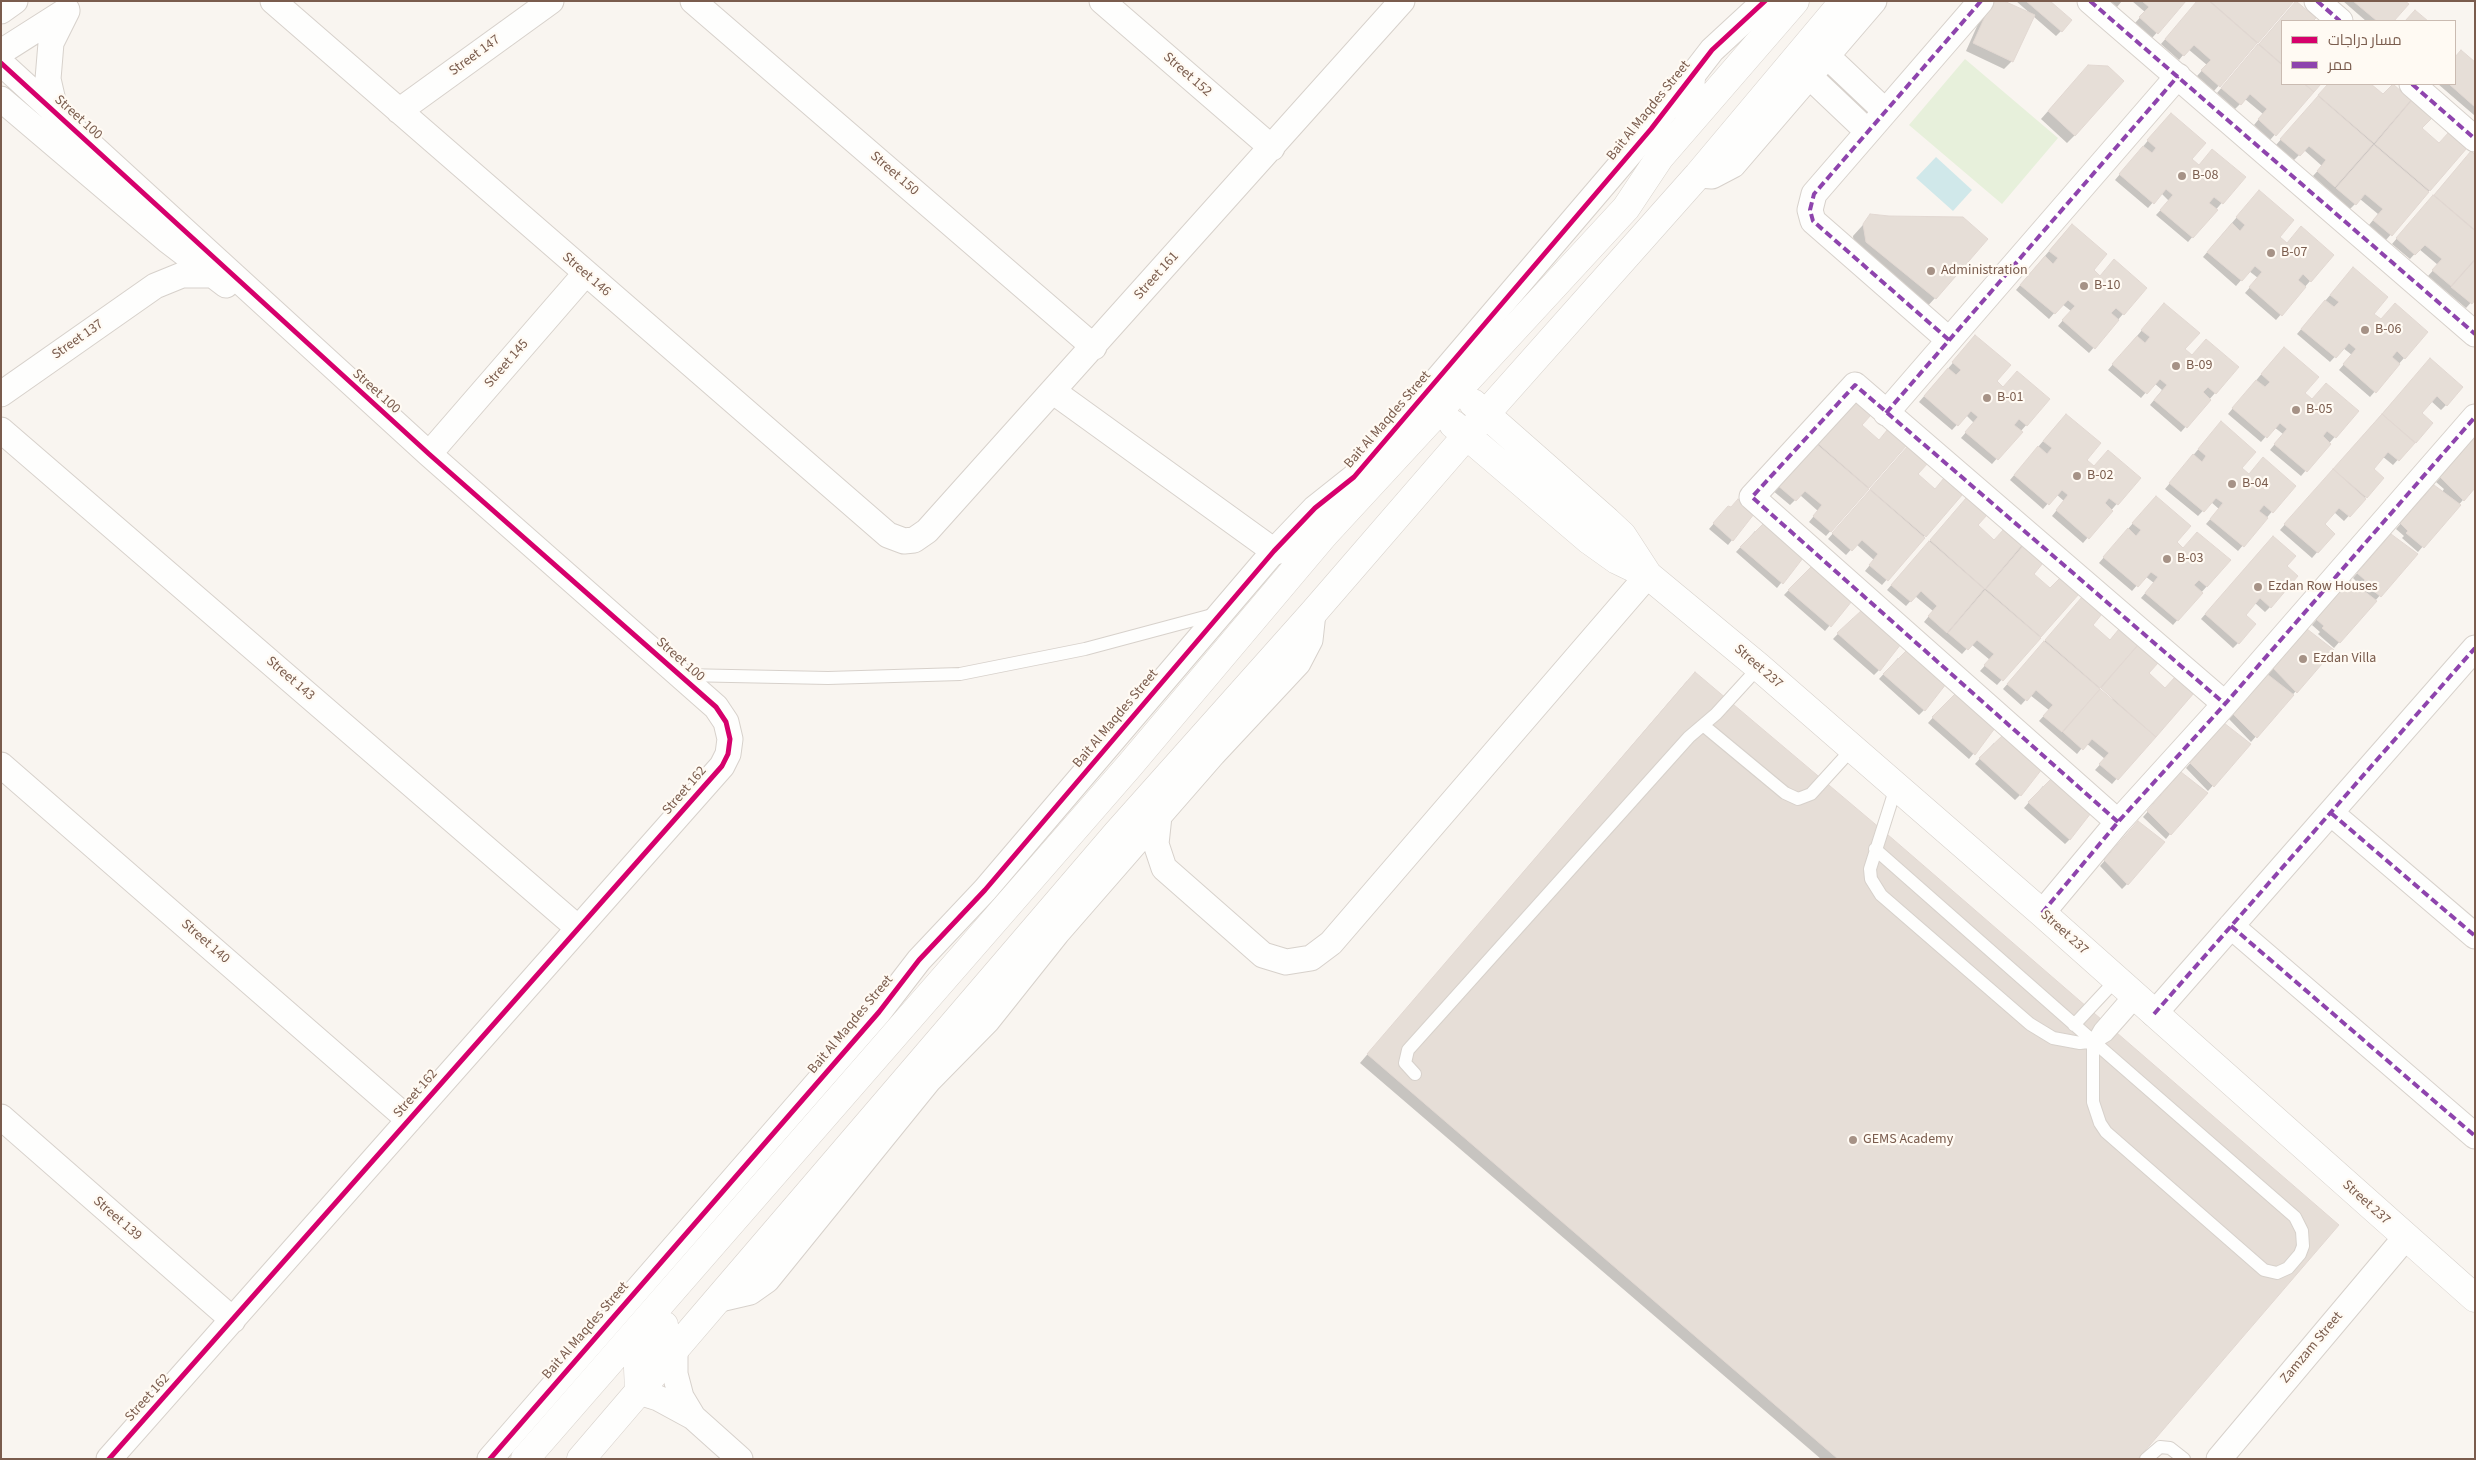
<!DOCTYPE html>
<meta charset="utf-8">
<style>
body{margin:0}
#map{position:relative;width:2476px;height:1460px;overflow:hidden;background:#f9f5f0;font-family:"Source Sans 3",Cairo,sans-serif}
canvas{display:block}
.frame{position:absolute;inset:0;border:2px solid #7a5c4d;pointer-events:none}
.legend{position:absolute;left:2281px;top:20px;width:175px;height:65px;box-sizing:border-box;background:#fffaf3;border:1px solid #cabbb1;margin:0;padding:6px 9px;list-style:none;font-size:15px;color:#7a5c4d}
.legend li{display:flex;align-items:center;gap:10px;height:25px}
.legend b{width:25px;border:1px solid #cabbb1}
</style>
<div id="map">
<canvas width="2476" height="1460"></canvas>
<div class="frame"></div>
<ul class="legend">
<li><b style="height:6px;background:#d6006c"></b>مسار دراجات</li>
<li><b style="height:6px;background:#8e44ad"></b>ممر</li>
</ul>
</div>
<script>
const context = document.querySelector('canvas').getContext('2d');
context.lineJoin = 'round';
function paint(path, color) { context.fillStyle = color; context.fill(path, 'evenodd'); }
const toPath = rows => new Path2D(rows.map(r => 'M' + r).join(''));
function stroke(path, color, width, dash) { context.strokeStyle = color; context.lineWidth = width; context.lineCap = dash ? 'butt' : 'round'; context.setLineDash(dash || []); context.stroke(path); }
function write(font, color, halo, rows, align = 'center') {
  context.font = font + ' "Source Sans 3",sans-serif'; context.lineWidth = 4.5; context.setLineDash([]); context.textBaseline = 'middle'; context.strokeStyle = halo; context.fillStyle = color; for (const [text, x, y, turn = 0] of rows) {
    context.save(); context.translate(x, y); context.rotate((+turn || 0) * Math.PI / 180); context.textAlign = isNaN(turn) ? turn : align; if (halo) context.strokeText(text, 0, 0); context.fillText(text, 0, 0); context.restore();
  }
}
paint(toPath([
 [1965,59,2058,138,2002,204,1909,125]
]), '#e7f0db');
paint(toPath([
 [1936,157,1972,190,1953,211,1916,178]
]), '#d0e8ea');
paint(toPath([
 [2016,1,2048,1,2061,31,2056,36,2033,16,2012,61,2004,69,1966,51,1986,6,2031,14],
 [2110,1,2122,1,2117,7],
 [2132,1,2185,1,2152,38,2135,23,2145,12],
 [2198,1,2292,1,2214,91,2197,76,2207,65,2188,49,2179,60,2161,44],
 [2343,1,2403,1,2407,4,2392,21,2366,21],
 [2291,7,2314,18,2312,21,2282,21,2282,84,2320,84,2270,140,2254,125,2263,114,2245,99,2235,109,2217,93],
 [2461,52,2475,64,2474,115,2438,84,2455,84,2455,58],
 [2081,74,2075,135,2067,143,2041,119],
 [2329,84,2369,84,2383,95,2392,85,2430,118,2421,128,2439,144,2466,148,2386,240,2369,225,2378,214,2360,199,2350,209,2313,176,2322,166,2304,150,2294,160,2276,145],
 [2166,119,2190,160,2198,166,2244,177,2188,242,2156,215,2169,201,2161,193,2148,208,2115,180],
 [2475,156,2475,298,2466,308,2428,276,2438,265,2419,249,2410,259,2392,244,2466,158],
 [2254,197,2278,237,2310,281,2276,320,2245,293,2258,278,2249,271,2236,286,2203,257],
 [1871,216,1935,298,1925,309,1855,253,1853,236],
 [2067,230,2092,270,2123,314,2089,353,2058,326,2071,311,2062,304,2049,319,2016,290],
 [2348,274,2372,314,2404,358,2370,397,2339,370,2352,355,2343,348,2330,362,2297,334],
 [2160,309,2184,349,2215,393,2181,432,2150,405,2162,390,2154,383,2141,398,2108,370],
 [1971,342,1995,382,2003,389,2049,399,1992,464,1961,438,1974,423,1966,415,1952,430,1919,402],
 [2279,353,2303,393,2311,400,2357,411,2301,476,2270,450,2283,434,2274,427,2261,442,2228,414],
 [2425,365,2446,405,2441,410,2431,401,2420,413,2431,423,2393,465,2382,456,2372,469,2383,478,2344,521,2334,512,2323,524,2333,534,2312,558,2280,530],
 [1846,404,1860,425,1878,441,1905,445,1826,536,1809,522,1818,511,1800,495,1790,505,1772,490],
 [2061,420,2085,460,2093,467,2139,478,2083,543,2052,516,2064,501,2056,494,2043,509,2010,480],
 [2216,428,2240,468,2248,475,2294,486,2238,551,2206,524,2219,509,2211,502,2198,516,2165,489],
 [2475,440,2475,486,2418,552,2402,538,2404,536,2396,529,2429,491,2442,492,2444,489,2436,482],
 [1903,453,1917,474,1935,490,1961,494,1882,585,1865,571,1874,560,1856,544,1846,555,1828,539],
 [2151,502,2175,542,2207,586,2173,625,2141,598,2154,583,2145,576,2132,591,2099,563],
 [1962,504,1976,525,1994,541,2004,531,2041,563,2032,574,2050,590,2077,594,1997,685,1980,671,1990,660,1971,644,1962,654,1924,622,1933,611,1915,596,1906,606,1887,590],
 [1724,512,1732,540,1728,545,1709,529],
 [1755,531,1801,558,1777,588,1736,552],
 [2386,540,2416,554,2334,648,2318,634,2320,632,2312,625,2345,587,2358,588,2361,586,2353,578],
 [2268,542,2285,566,2270,607,2265,612,2255,603,2244,615,2238,643,2233,648,2201,619],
 [1804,574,1850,601,1825,631,1784,595],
 [2077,604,2091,625,2109,641,2119,630,2156,663,2147,674,2165,689,2192,693,2112,784,2095,770,2105,759,2086,743,2077,754,2039,721,2049,710,2030,695,2021,705,2003,689],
 [2100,686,2113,699,2111,701,2098,689],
 [1853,618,1879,670,1874,675,1833,639],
 [2302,636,2332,650,2251,742,2229,719],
 [1898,658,1924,710,1919,715,1879,679],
 [1687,681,2136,1459,1821,1459,1360,1063],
 [1947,702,1994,728,1969,759,1928,723],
 [2219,730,2249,745,2208,791,2186,768],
 [1994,743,2020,795,2015,800,1975,764],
 [2177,779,2170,834,2166,839,2143,817],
 [2043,786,2070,839,2065,844,2024,808],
 [2133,828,2127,884,2122,889,2100,866]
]), '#0003');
const building = toPath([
 [1992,1,2004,1,2035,15,2013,62,1973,43,1992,1],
 [2026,1,2050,1,2072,20,2062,32,2026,1],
 [2142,1,2186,1,2158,34,2139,17,2149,7,2142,1],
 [2197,1,2209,1,2257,43,2220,87,2201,70,2211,60,2194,45,2184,56,2165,39,2197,1],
 [2210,1,2294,1,2258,43,2210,1],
 [2296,1,2316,18,2313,21,2282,21,2282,64,2259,44,2296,1],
 [2353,1,2405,1,2409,4,2394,21,2377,21,2353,1],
 [2415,10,2428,21,2405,21,2415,10],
 [2258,44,2282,65,2282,84,2304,84,2314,92,2276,136,2258,119,2267,109,2250,94,2241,105,2221,88,2258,44],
 [2461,50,2475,62,2475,107,2449,84,2455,84,2455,57,2461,50],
 [2088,65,2108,66,2124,81,2075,136,2048,111,2088,65],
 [2305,84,2321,84,2314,92,2305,84],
 [2328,84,2371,84,2383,94,2393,84,2411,100,2374,143,2318,95,2328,84],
 [2318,96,2373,144,2335,187,2317,171,2326,160,2309,146,2300,156,2280,139,2318,96],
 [2412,100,2432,118,2422,128,2439,143,2449,132,2467,148,2430,191,2375,144,2412,100],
 [2171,113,2206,143,2192,159,2199,165,2212,149,2246,177,2223,204,2214,197,2209,203,2218,210,2193,238,2160,210,2173,195,2166,189,2154,204,2119,174,2143,146,2152,153,2156,148,2147,140,2171,113],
 [2374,145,2429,192,2392,236,2373,220,2383,209,2365,194,2356,205,2336,188,2374,145],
 [2471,151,2475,155,2475,230,2434,195,2471,151],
 [2259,190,2294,220,2280,237,2287,243,2301,226,2334,255,2311,282,2303,274,2298,280,2306,287,2282,316,2249,287,2262,272,2255,266,2242,281,2207,252,2232,223,2240,231,2245,225,2236,217,2259,190],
 [2433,195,2475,231,2475,259,2451,286,2432,270,2442,259,2425,245,2415,255,2396,238,2433,195],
 [1870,214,1889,216,1963,217,1988,239,1936,299,1866,242,1863,224,1870,214],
 [2072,224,2107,254,2094,270,2100,276,2114,259,2147,288,2124,315,2116,308,2111,313,2119,320,2095,349,2062,320,2075,306,2068,300,2055,314,2020,285,2045,256,2053,264,2058,258,2049,251,2072,224],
 [2475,260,2475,300,2472,304,2451,287,2475,260],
 [2353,267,2388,297,2374,314,2381,319,2395,303,2428,332,2405,359,2397,351,2392,357,2400,364,2376,393,2343,364,2356,349,2349,343,2336,358,2301,329,2325,300,2334,307,2339,302,2330,295,2353,267],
 [2164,303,2200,333,2185,349,2192,355,2206,339,2239,367,2216,394,2208,387,2203,392,2211,400,2187,428,2154,400,2167,385,2160,379,2147,394,2112,364,2137,336,2145,343,2150,337,2141,330,2164,303],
 [1975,335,2011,365,1997,381,2003,387,2017,371,2050,399,2027,426,2019,419,2014,425,2023,432,1998,460,1965,432,1978,417,1971,411,1958,426,1924,396,1948,368,1956,375,1961,370,1952,362,1975,335],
 [2284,347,2319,377,2305,393,2312,399,2326,383,2359,411,2336,438,2327,431,2323,436,2331,444,2307,472,2274,444,2287,429,2280,423,2267,438,2232,408,2256,380,2265,387,2270,382,2261,374,2284,347],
 [2430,358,2463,387,2447,406,2437,396,2422,413,2433,423,2416,443,2382,414,2430,358],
 [1851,397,1871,415,1862,425,1879,440,1888,429,1907,445,1869,488,1814,440,1851,397],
 [2066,414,2101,443,2087,460,2094,466,2108,450,2141,478,2118,505,2109,498,2105,503,2113,511,2089,539,2056,510,2068,495,2062,490,2049,505,2014,475,2038,446,2047,454,2052,448,2043,441,2066,414],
 [2382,414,2415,443,2399,461,2388,452,2374,469,2384,478,2367,498,2333,469,2382,414],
 [2221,421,2256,452,2242,468,2249,474,2263,457,2296,486,2273,513,2264,505,2259,511,2268,518,2244,547,2210,519,2223,503,2216,498,2204,512,2169,483,2193,454,2202,462,2206,456,2198,449,2221,421],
 [2474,438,2475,488,2464,501,2440,477,2474,438],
 [1813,441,1869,489,1831,532,1813,516,1822,505,1805,491,1796,501,1776,484,1813,441],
 [1908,446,1928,463,1918,474,1935,489,1944,478,1963,494,1926,537,1870,489,1908,446],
 [2333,469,2366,499,2350,517,2339,508,2325,524,2335,534,2318,553,2284,524,2333,469],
 [2434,485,2461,505,2424,548,2406,533,2408,531,2400,523,2434,485],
 [1870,490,1925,538,1888,581,1869,565,1878,554,1862,540,1852,551,1832,533,1870,490],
 [2156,496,2191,526,2177,542,2183,548,2197,532,2231,560,2207,587,2199,580,2194,585,2203,593,2178,621,2145,593,2158,577,2151,572,2138,587,2103,557,2128,528,2136,536,2141,530,2132,523,2156,496],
 [1967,497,1987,515,1978,525,1994,540,2004,529,2022,545,1985,589,1930,540,1967,497],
 [1738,499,1754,514,1733,541,1713,523,1728,506,1731,507,1738,499],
 [1764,523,1803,558,1783,584,1740,547,1764,523],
 [2391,534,2418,554,2381,597,2363,582,2365,580,2357,573,2391,534],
 [2273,536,2296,556,2287,566,2298,576,2271,608,2260,598,2246,615,2256,624,2239,644,2205,614,2273,536],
 [1929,541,1984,589,1947,633,1928,616,1937,606,1921,591,1911,602,1891,585,1929,541],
 [2023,546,2043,563,2034,574,2050,588,2060,578,2079,594,2041,637,1986,589,2023,546],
 [1812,566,1852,601,1831,627,1788,590,1812,566],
 [2350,580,2377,601,2340,643,2322,628,2324,626,2316,619,2350,580],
 [1985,590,2041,638,2003,681,1984,665,1994,654,1977,640,1968,650,1948,633,1985,590],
 [2082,597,2102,614,2093,625,2110,640,2119,629,2138,645,2100,688,2045,640,2082,597],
 [1862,610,1901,644,1880,671,1837,633,1862,610],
 [2307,629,2334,650,2297,693,2273,668,2307,629],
 [2044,641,2100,689,2062,732,2043,716,2053,705,2036,690,2027,701,2007,684,2044,641],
 [2138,645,2158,663,2149,673,2165,688,2175,677,2194,693,2156,737,2101,688,2138,645],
 [1907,650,1946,684,1925,711,1883,674,1907,650],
 [1695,672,1894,840,2339,1225,2138,1459,1838,1459,1367,1054,1695,672],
 [2267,674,2294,695,2257,738,2233,714,2267,674],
 [2100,689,2156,737,2118,780,2099,764,2109,753,2092,739,2083,750,2063,732,2100,689],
 [1956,693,1995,728,1975,755,1932,717,1956,693],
 [2224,723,2251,744,2214,787,2190,763,2224,723],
 [2003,735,2042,769,2021,796,1979,758,2003,735],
 [2181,772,2208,793,2171,835,2147,811,2181,772],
 [2052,778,2091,813,2070,840,2028,802,2052,778],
 [2138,821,2165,842,2128,885,2104,860,2138,821]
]);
paint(building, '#e6ded7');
stroke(building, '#e2d8d2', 1);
const service = toPath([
 [683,675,828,678,960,674,1085,649,1216,614],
 [1703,725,1785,793,1798,799,1811,794,1852,749],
 [1896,787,1870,869,1871,879,1881,895,2030,1024,2053,1038,2080,1043,2097,1041,2107,1035,2138,1000],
 [1875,849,2093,1041],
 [2074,1025,2116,980],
 [2093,1041,2295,1217,2302,1231,2303,1246,2300,1254,2288,1268,2277,1273,2264,1270,2106,1132,2100,1123,2093,1102,2093,1041],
 [2093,1041,2100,1029,2131,993],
 [1415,1074,1405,1063,1408,1050,1689,737,1716,714,1759,667],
 [2146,1459,2160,1447,2170,1448,2184,1459]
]);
const minor = toPath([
 [273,1,888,535,904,541,914,540,927,531,1402,1],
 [693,1,1094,347],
 [1102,1,1272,148],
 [2090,1,2475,334],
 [2317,1,2340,21],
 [1,11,15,1],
 [1,52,67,10],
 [1826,55,1885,111],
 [1,63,429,454,716,707,726,722,730,739,728,754,722,766,109,1459],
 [1808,75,1867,131],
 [2412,84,2475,139],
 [1,99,167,240,226,285],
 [399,111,551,1],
 [56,114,48,79,51,43,67,11],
 [1698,175,1712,176,1733,165,1874,1],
 [1949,340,1813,221,1810,210,1814,194,1981,1],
 [1054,392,1274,551],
 [1,394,155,286,182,275,210,275],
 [1886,413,2178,76],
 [1,430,578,928],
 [429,454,585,274],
 [1,765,409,1120],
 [2331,813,2475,936],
 [1159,816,1156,844,1164,868,1263,955,1286,962,1311,958,1331,943,1648,575],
 [2118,822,1752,497,1855,385,2225,704],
 [2042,913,2118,822,2225,704,2475,417],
 [2231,926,2475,1136],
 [2154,1014,2475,648],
 [1,1117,233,1320],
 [720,1299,750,1292,767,1280,929,1080,987,1021,1057,933,1213,754,1298,663,1310,640,1313,613],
 [675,1351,675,1374,681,1397,693,1417],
 [639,1392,658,1398,693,1417,740,1459],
 [490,1459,879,1012,919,960,985,890,1274,551,1315,508,1354,477,1651,129,1712,50,1765,1],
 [2219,1459,2405,1238]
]);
const tertiary = toPath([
 [1689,122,1691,76],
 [1473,403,1607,521,1622,535,1648,575],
 [1453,424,1589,540,1617,560,1648,575,1759,667,2042,913,2475,1298],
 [1274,551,1324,535],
 [639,1392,638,1368,641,1355,664,1325],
 [525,1459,1130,765,1324,535,1626,208,1660,157,1795,1],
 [581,1459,1117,833,1313,613,1467,435,1698,175,1844,1]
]);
stroke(service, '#d7d1cb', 14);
stroke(minor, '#d7d1cb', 27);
stroke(tertiary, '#d7d1cb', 29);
stroke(service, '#fefefd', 12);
stroke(minor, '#fefefd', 25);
stroke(tertiary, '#fefefd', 28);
stroke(toPath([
 [2090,1,2475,334],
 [2317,1,2340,21],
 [2412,84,2475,139],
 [1949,340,1813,221,1810,210,1814,194,1981,1],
 [1886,413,2178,76],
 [2331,813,2475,936],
 [2118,822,1752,497,1855,385,2225,704],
 [2042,913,2118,822,2225,704,2475,417],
 [2231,926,2475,1136],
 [2154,1014,2475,648]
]), '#8e44ad', 4, [8, 4]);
stroke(toPath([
 [1,63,429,454,716,707,726,722,730,739,728,754,722,766,109,1459],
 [490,1459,879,1012,919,960,985,890,1274,551,1315,508,1354,477,1651,129,1712,50,1765,1]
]), '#d6006c', 5);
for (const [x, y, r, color] of [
 [2182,176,5,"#a69286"],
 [2271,253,5,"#a69286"],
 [1931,271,5,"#a69286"],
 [2084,286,5,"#a69286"],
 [2365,330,5,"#a69286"],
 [2176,366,5,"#a69286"],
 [1987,398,5,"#a69286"],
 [2296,410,5,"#a69286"],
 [2077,476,5,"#a69286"],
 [2232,484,5,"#a69286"],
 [2167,559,5,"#a69286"],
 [2258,587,5,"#a69286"],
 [2303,659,5,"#a69286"],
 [1853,1140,5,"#a69286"]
]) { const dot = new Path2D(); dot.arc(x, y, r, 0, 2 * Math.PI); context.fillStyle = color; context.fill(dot); stroke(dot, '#fffaf3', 2); }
write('14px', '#7a5c4d', '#fffaf3', [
 ["Street 147",475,56,-36],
 ["Street 152",1187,75,41],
 ["Bait Al Maqdes Street",1649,111,-51],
 ["Street 100",78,118,42],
 ["Street 150",894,174,41],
 ["Street 146",586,275,41],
 ["Street 161",1157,276,-48],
 ["Street 137",78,340,-35],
 ["Street 145",507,364,-49],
 ["Street 100",376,392,42],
 ["Bait Al Maqdes Street",1388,420,-49],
 ["Street 100",680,660,41],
 ["Street 237",1758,667,41],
 ["Street 143",290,679,41],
 ["Bait Al Maqdes Street",1116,719,-50],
 ["Street 162",685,791,-49],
 ["Street 237",2064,933,42],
 ["Street 140",205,942,41],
 ["Bait Al Maqdes Street",851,1025,-50],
 ["Street 162",416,1094,-49],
 ["Street 237",2366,1203,42],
 ["Street 139",117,1219,41],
 ["Bait Al Maqdes Street",586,1331,-49],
 ["Zamzam Street",2312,1348,-50],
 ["Street 162",148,1398,-48]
]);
write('14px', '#7a5c4d', '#fffaf3', [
 ["B-08",2192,176],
 ["B-07",2281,253],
 ["Administration",1941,271],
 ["B-10",2094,286],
 ["B-06",2375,330],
 ["B-09",2186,366],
 ["B-01",1997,398],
 ["B-05",2306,410],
 ["B-02",2087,476],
 ["B-04",2242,484],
 ["B-03",2177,559],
 ["Ezdan Row Houses",2268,587],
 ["Ezdan Villa",2313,659],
 ["GEMS Academy",1863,1140]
], 'left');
</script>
